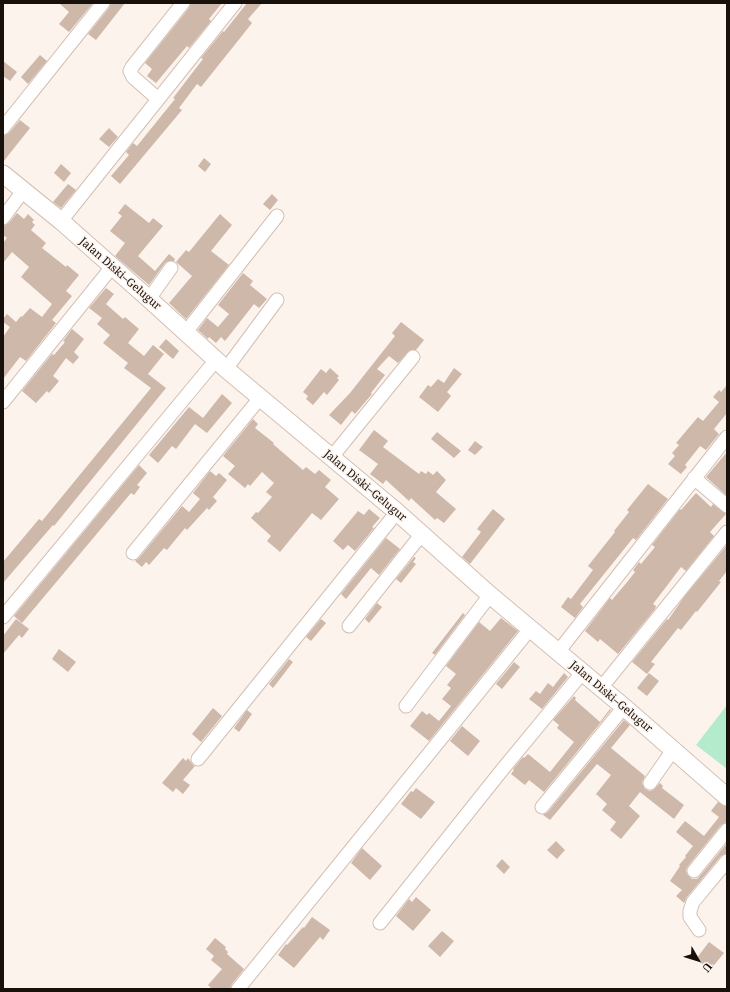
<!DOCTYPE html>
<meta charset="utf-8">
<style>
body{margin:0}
#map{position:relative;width:730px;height:992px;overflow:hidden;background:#fcf3ed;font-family:"Noto Serif",serif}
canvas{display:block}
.frame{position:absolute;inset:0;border:4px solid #17100b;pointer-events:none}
.north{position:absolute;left:678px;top:940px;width:40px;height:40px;-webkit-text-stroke:3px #fcf3ed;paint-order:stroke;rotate:129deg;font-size:11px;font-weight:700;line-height:16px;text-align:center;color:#17100b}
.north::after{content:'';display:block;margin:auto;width:14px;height:18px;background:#17100b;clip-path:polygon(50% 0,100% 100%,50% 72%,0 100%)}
</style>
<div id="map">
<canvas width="730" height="992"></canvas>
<div class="frame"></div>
<div class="north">U</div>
</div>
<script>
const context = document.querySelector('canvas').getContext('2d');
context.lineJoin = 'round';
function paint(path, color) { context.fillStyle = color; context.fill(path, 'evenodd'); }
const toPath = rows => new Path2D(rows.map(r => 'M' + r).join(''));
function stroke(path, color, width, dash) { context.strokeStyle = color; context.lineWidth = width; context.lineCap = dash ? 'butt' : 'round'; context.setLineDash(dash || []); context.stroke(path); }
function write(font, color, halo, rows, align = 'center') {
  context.font = font + ' "Noto Serif",serif'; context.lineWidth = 3; context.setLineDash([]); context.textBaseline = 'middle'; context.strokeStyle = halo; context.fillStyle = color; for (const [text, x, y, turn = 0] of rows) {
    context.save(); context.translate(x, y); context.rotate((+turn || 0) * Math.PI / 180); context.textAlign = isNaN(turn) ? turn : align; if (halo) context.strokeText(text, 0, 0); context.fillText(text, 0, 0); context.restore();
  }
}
paint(toPath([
 [727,705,727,769,696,745]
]), '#b4ebcd');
paint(toPath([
 [59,3,93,3,69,32,59,24,69,12],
 [111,3,125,3,96,40,88,34,109,8],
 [191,3,222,3,209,19,211,21,189,48,187,46,156,83,147,76,152,69,145,63,189,8],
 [247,3,262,3,248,19,252,23,237,42,201,87,197,84,179,108,182,110,120,184,111,176,129,155,126,152,133,143,137,146,175,99,173,98,203,59,201,58,223,31,224,32],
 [40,55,47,61,28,84,21,77],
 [3,61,17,72,10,81,3,76],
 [20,120,30,128,3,162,3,136,9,133],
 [109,128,118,137,109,147,99,139],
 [204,158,211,164,205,172,198,166],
 [61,164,71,173,64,182,54,173],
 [68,184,76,190,61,208,53,202],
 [272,194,278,200,270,210,263,204],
 [125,204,149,223,153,218,163,226,138,256,155,271,169,254,175,259,174,261,168,261,165,263,149,285,115,256,125,243,110,231,122,216,118,213],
 [17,213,24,219,28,214,34,220,32,222,35,225,31,230,46,243,42,248,66,267,67,265,79,275,66,291,72,296,52,320,56,323,26,361,20,357,3,379,3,337,10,327,3,322,3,319,7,314,16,322,21,316,22,317,30,308,42,317,52,304,21,277,29,267,12,252,3,263,3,243,7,238,3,235,3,226,9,223],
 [220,214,232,225,211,251,229,265,186,319,169,303,192,276,176,262,186,250,189,252],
 [243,273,253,281,250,285,267,299,259,308,254,304,225,341,221,337,216,343,209,337,208,339,198,330,207,318,218,327,229,314,218,305],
 [106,288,114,294,106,304,123,319,125,317,139,329,128,343,144,356,153,345,164,354,148,374,166,388,54,526,53,525,3,583,3,562,39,519,42,521,151,388,124,368,128,363,103,343,110,335,97,324,102,318,89,308],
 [401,322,424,340,416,350,410,350,398,363,389,356,377,369,385,375,371,393,372,394,355,414,352,411,341,425,329,415,350,393,395,336,392,333],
 [72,329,84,339,74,352,79,357,73,364,66,358,53,376,59,381,49,393,47,391,36,403,22,391,52,354,54,355,65,342,63,341],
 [166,339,179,351,173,359,159,347],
 [330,368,339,376,337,378,339,380,327,395,324,392,313,405,306,399,308,396,303,392,321,369,326,373],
 [454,368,462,374,447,392,451,396,438,412,419,397,428,385,431,387,438,379,444,383],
 [727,385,727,413,714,429,719,434,706,450,700,446,685,465,687,467,681,474,668,464,675,456,672,453,679,445,676,443,698,417,703,421,719,402,713,397,719,390,721,392],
 [222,394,232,403,207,433,195,424,176,449,172,446,158,463,149,455,189,407,203,418],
 [253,419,258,424,255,428,274,443,273,444,303,470,306,467,315,474,319,470,331,480,325,487,339,499,321,520,312,513,280,552,267,541,271,536,251,518,256,512,258,513,272,497,266,492,274,483,262,472,250,486,248,484,245,488,228,474,235,466,223,456],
 [374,430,388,441,383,447,419,474,421,471,426,474,428,471,433,475,437,471,446,480,436,492,456,509,444,523,437,518,435,520,411,498,409,501,386,480,383,484,370,474,378,464,359,450],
 [437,432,461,451,454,458,431,439],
 [475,441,483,447,475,455,468,450],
 [727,452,727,496,706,477],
 [139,465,147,473,137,485,140,487,134,495,131,493,22,623,14,616],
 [210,471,216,476,219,473,227,480,213,497,217,501,209,510,207,508,187,530,185,528,167,550,164,548,149,565,146,562,142,567,135,561,139,558,182,506,189,512,200,499,193,493],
 [648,484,668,499,636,540,633,538,580,604,583,607,575,618,561,607,568,597,571,599,593,570,588,566,615,532,614,531,629,512,627,510],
 [696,493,711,507,713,504,726,514,710,532,714,536,686,571,681,567,666,587,653,604,656,606,655,609,618,654,600,639,598,642,585,631,610,598,612,600,628,581,635,572,633,570,639,562,641,564,655,547,652,545,680,509,681,510],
 [369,509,380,518,372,527,374,528,355,551,348,545,343,550,333,541,358,511,364,515],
 [493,509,505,519,470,564,462,557,481,532,477,529],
 [386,538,400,549,379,575,371,568,346,599,341,594],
 [726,546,727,571,719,581,721,582,697,612,696,611,681,630,678,628,651,662,655,664,647,674,632,662,667,619,668,620,684,597],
 [414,557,416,558,413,562,416,564,401,583,396,579],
 [377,603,382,607,369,623,365,619],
 [463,613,465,615,435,655,432,653],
 [501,618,518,631,429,741,410,726,422,711,427,715,429,713,439,721,451,706,442,699,451,688,447,685,456,674,446,666,479,622,490,631],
 [16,619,29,629,22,638,19,635,3,654,3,636],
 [321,619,326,623,311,641,306,637],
 [59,649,76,662,68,672,52,659],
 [289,659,293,662,273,688,269,684],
 [514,662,520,667,502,689,496,684],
 [564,673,568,677,542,709,529,699,536,691,540,694,548,683,553,687],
 [649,673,659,681,647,696,637,688],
 [574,696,576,698,575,700,600,722,610,709,611,710,544,792,529,780,525,785,511,774,514,770,513,769,523,757,524,758,528,754,550,772,574,742,557,728,559,725,553,720],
 [213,708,222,716,201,742,192,734],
 [247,710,252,714,239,732,234,728],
 [624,720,630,725,611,748,645,776,642,783,645,789,649,791,653,790,660,783,663,786,662,788,684,805,674,819,640,792,629,806,640,816,621,839,610,830,616,822,602,810,607,804,596,794,611,775,597,764,550,820,543,815,548,812],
 [462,726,480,741,468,756,450,741],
 [183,758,186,761,188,758,193,765,195,766,183,780,190,785,183,794,176,788,173,792,162,783],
 [416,788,435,802,421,819,401,804,411,791,413,792],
 [718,802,727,807,727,822,721,825,688,866,686,870,687,874,692,879,697,879,700,876,727,843,727,853,721,856,687,897,684,903,676,896,682,890,670,881,680,866,679,865,686,857,685,856,693,846,676,832,685,821,704,836,719,817,711,811],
 [556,841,565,850,557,859,547,850],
 [362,848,382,866,370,880,351,863],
 [502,859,510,867,504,874,496,866],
 [416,897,431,910,413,931,396,916,409,899,412,902],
 [312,917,330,930,323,940,320,937,294,968,278,955,286,944,287,945,303,927,304,928],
 [442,931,454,941,440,957,428,946],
 [215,938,226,947,225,949,228,952,227,954,244,969,232,984,230,989,212,989,208,985,222,969,211,960,214,956,206,949],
 [709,942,724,953,710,970,696,959]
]), '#cdb8aa');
const minor = toPath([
 [158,99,133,77,130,71,132,67,183,3],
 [3,128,103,3],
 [3,218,23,191],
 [61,221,235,3],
 [149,299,171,268],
 [186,332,277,216],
 [226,369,277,300],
 [3,402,112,267],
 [331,458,413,357],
 [694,478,727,506],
 [133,553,260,398],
 [3,617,216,360],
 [349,626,421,535],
 [558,652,727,437],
 [601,688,727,532],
 [406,706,490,595],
 [198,759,397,512],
 [650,783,673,750],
 [542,807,624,707],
 [694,871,727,830],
 [380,923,502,770,582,673],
 [699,930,690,917,690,911,693,902,727,861],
 [238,989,530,629]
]);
const major = toPath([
 [3,174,61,221,149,299,226,369,397,512,490,595,624,707,727,797]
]);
stroke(minor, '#d4bfb2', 15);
stroke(major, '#d4bfb2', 19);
stroke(minor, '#fff', 13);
stroke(major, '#fff', 17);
write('11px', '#17100b', '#fcf3ed', [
 ["Jalan Diski–Gelugur",120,274,41],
 ["Jalan Diski–Gelugur",365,486,40],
 ["Jalan Diski–Gelugur",611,697,40]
]);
</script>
